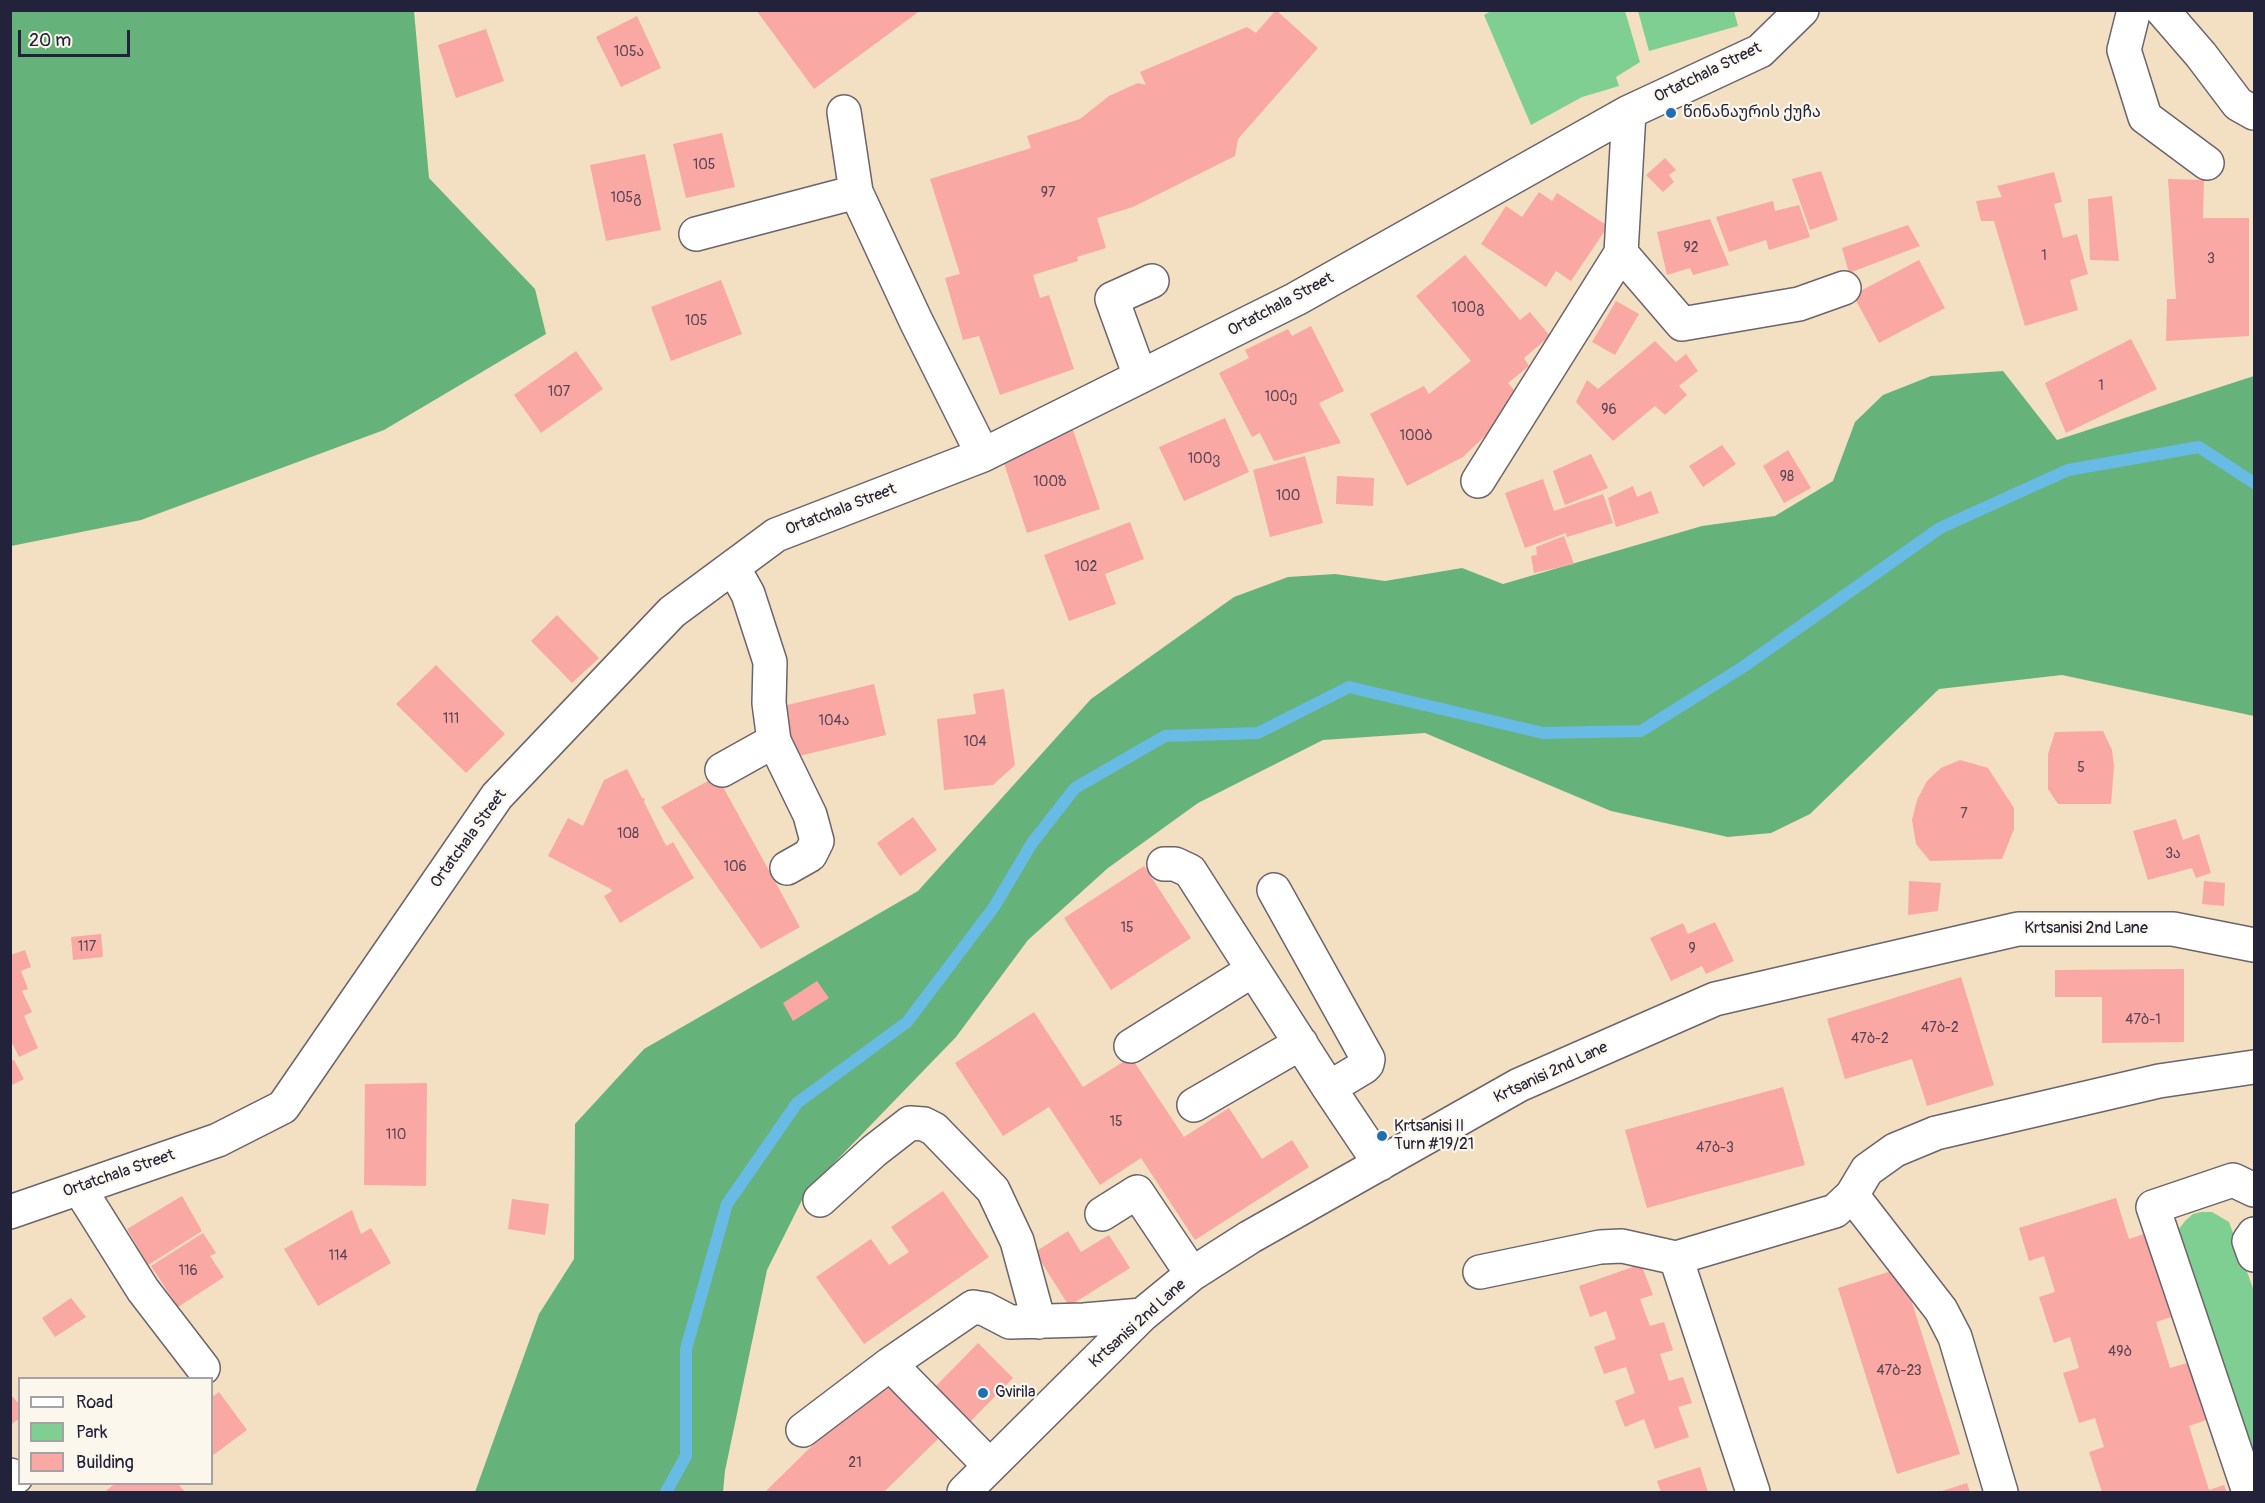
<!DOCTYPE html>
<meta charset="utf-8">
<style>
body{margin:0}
#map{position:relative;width:2265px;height:1503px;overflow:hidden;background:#f3dfc2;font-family:Pangolin,sans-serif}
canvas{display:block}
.frame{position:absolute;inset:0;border:12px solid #22223b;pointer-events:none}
.legend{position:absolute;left:18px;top:1377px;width:195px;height:108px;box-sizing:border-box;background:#fbf7ec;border:2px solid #a4a2a5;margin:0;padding:8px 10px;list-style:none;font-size:18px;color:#22223b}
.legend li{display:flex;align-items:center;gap:12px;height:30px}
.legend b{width:30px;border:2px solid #a4a2a5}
.scale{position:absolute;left:18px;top:30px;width:112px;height:27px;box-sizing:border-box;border:3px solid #22223b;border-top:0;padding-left:8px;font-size:18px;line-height:21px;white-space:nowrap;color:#22223b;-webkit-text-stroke:4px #fbf7ec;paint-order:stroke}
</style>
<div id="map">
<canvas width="2265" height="1503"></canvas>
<div class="frame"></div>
<ul class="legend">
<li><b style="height:8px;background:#fff"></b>Road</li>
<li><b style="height:16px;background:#7ecf91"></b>Park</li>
<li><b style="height:16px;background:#f9a8a3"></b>Building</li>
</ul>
<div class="scale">20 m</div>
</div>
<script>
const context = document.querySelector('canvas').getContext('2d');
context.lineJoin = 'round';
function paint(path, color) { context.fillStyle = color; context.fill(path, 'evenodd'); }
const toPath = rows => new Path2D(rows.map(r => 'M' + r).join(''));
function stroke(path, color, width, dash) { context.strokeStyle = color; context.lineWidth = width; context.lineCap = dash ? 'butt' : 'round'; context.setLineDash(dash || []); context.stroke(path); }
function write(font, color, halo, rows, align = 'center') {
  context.font = font + ' Pangolin,"Noto Sans Georgian",sans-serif'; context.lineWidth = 4.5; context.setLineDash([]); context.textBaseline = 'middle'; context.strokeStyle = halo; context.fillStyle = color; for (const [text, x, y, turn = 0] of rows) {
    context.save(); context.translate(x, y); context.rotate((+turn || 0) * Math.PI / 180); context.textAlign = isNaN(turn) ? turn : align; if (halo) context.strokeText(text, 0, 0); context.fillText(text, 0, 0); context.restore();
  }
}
paint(toPath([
 [1491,11,1625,11,1640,62,1616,77,1619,86,1582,97,1531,125,1484,15],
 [1638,11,1734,11,1738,26,1649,51],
 [2202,1212,2212,1212,2229,1222,2254,1291,2254,1473,2177,1238,2179,1229,2185,1221,2193,1214]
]), '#7ecf91');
paint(toPath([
 [11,10,414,11,429,178,535,289,546,334,384,430,141,520,11,546],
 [2003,371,2057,440,2254,376,2254,716,2062,675,1939,689,1810,814,1771,833,1728,837,1611,811,1425,733,1323,740,1198,803,1108,868,1028,940,956,1037,806,1192,767,1270,725,1471,723,1492,475,1492,539,1314,574,1259,575,1124,644,1049,918,891,1091,699,1234,597,1288,577,1335,574,1385,581,1462,568,1503,584,1702,526,1775,516,1833,481,1855,422,1883,395,1931,376]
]), '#66b27b');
stroke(toPath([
 [666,1492,686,1456,686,1349,727,1204,797,1103,907,1022,994,907,1032,843,1075,788,1165,736,1258,733,1349,687,1543,733,1641,731,1743,667,1940,528,2068,470,2199,447,2254,483]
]), '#68bbe4', 12);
paint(toPath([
 [756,10,921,10,814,89],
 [1276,10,1318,48,1238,139,1235,156,1133,207,1097,218,1106,248,1077,257,1078,261,1033,275,1040,298,1049,295,1074,369,1000,395,979,336,963,340,945,278,960,274,930,179,1031,148,1027,136,1080,119,1109,96,1138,83,1146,85,1140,72,1247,27,1256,33],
 [637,16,661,68,621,87,596,37],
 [486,29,504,81,456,98,438,45],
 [722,133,735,187,686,198,673,144],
 [645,154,661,230,606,241,590,165],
 [1665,158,1676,170,1669,175,1674,182,1663,192,1646,175],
 [1821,171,1838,220,1810,230,1792,179],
 [2054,172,2062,202,2054,204,2063,238,2077,234,2088,274,2070,280,2078,310,2025,326,1994,221,1981,221,1976,201,2002,197,1997,186],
 [2168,179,2204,180,2203,218,2249,218,2249,336,2166,341,2167,299,2176,299],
 [1539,192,1552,201,1557,193,1608,226,1571,281,1556,271,1546,287,1481,244,1506,206,1522,217],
 [2112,196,2119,261,2090,260,2088,199],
 [1773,201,1775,211,1799,205,1810,237,1769,250,1766,240,1729,252,1716,217],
 [1710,219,1729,265,1693,275,1690,268,1667,275,1657,232],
 [1908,225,1920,246,1849,273,1842,248],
 [1465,255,1520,320,1530,312,1550,336,1524,358,1529,366,1508,383,1522,400,1463,457,1407,486,1370,414,1424,386,1429,394,1471,361,1416,296],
 [1919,260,1945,308,1879,343,1853,295],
 [721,280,742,334,671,361,651,307],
 [1616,301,1639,314,1615,355,1592,342],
 [1311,326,1344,391,1319,403,1341,443,1274,461,1260,433,1252,437,1219,373,1249,358,1245,350,1288,329,1292,336],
 [2131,339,2157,389,2066,433,2045,383],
 [1655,341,1676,362,1686,354,1698,371,1679,386,1687,395,1665,415,1655,406,1613,441,1576,402,1587,380,1598,389],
 [576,351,603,389,541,433,514,395],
 [1225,418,1249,472,1184,501,1159,447],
 [1073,430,1100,509,1027,533,1001,454],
 [1722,445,1736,464,1703,487,1689,466],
 [1788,450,1811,488,1784,503,1763,466],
 [1591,454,1608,488,1565,505,1553,471],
 [1305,456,1323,523,1270,537,1253,470],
 [1337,476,1374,478,1373,506,1336,504],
 [1543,479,1554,511,1603,494,1613,523,1567,537,1566,533,1525,548,1505,493],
 [1633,486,1637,497,1651,491,1659,513,1616,527,1608,498],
 [1130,522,1144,559,1105,574,1116,604,1069,621,1044,555],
 [1564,536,1574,564,1534,573,1531,556,1537,555,1536,547],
 [557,615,599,658,572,683,531,641],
 [436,665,505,734,466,773,396,704],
 [874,684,886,735,795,757,783,706],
 [1004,689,1015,765,993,785,944,790,937,719,976,714,973,694],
 [2103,731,2112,750,2114,766,2111,804,2058,804,2048,789,2048,754,2055,732],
 [1960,760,1988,768,2014,808,2014,829,2002,859,1930,861,1916,844,1912,820,1917,800,1927,781,1941,768],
 [627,769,642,798,645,799,644,802,664,842,667,846,673,842,694,878,620,923,604,896,612,891,611,889,548,856,568,818,583,826,604,780],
 [717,776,800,927,761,949,661,807],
 [913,817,937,850,900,876,877,843],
 [2176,819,2183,840,2199,834,2211,873,2196,878,2192,868,2148,880,2133,831],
 [1144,866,1191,938,1111,990,1064,918],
 [1909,881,1941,883,1938,911,1908,915],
 [2204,881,2225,883,2224,906,2202,904],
 [1715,922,1734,961,1706,974,1702,966,1671,981,1650,938,1683,923,1688,934],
 [101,934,103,957,73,960,71,937],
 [25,950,31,967,21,971,28,989,22,991,32,1012,24,1016,38,1048,19,1057,10,1039,10,955],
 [2184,969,2184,1042,2102,1043,2102,997,2055,997,2055,970],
 [1961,977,1994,1085,1927,1106,1912,1059,1845,1079,1827,1019],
 [817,981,829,998,793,1021,783,1003],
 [1034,1012,1083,1087,1131,1057,1184,1137,1229,1108,1262,1159,1292,1140,1309,1167,1195,1240,1141,1158,1100,1185,1049,1107,1003,1136,955,1063],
 [14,1060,24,1079,10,1086,10,1061],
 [427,1083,426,1186,364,1185,365,1084],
 [1783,1087,1805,1165,1647,1208,1625,1130],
 [943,1191,989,1257,864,1344,816,1277,871,1239,889,1265,909,1252,891,1227],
 [182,1196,202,1231,148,1265,127,1229],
 [2116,1198,2129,1239,2144,1234,2171,1317,2156,1322,2170,1368,2194,1361,2212,1418,2189,1426,2209,1490,2224,1485,2227,1492,2102,1492,2089,1452,2104,1447,2095,1418,2079,1423,2063,1373,2079,1368,2070,1337,2054,1343,2039,1297,2055,1292,2044,1256,2029,1261,2019,1228],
 [512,1199,549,1204,545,1235,508,1229],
 [352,1210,361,1234,371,1228,391,1263,318,1306,284,1249],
 [1068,1231,1081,1252,1109,1235,1130,1268,1069,1306,1035,1252],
 [203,1233,216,1253,210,1256,224,1277,178,1307,151,1266],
 [1641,1264,1653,1295,1640,1299,1650,1326,1664,1322,1673,1350,1660,1354,1669,1381,1683,1377,1692,1403,1678,1407,1689,1437,1655,1449,1644,1419,1625,1427,1615,1401,1635,1393,1626,1367,1604,1374,1594,1347,1616,1339,1606,1311,1590,1317,1579,1286],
 [1901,1268,1960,1454,1897,1474,1838,1288],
 [71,1298,86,1317,55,1337,42,1318],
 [978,1343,1013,1378,970,1422,935,1387],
 [885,1374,944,1433,884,1492,765,1492],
 [219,1392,247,1430,212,1456,212,1397],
 [10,1394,20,1405,20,1418,10,1425],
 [1700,1467,1708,1492,1661,1492,1657,1481],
 [1967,1483,1970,1492,1939,1492],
 [115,1484,178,1484,185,1492,104,1492]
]), '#f9a8a3');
const minor = toPath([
 [2134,10,2124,50,2145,117,2207,163],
 [2162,10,2201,55,2238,104,2254,113],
 [844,112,856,192,916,321,983,455],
 [696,234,856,192],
 [1621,253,1682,324,1799,304,1844,288],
 [1140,376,1112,299,1152,281],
 [1478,481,1621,253,1629,112],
 [733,567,748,594,770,662,769,703,774,741,810,815,817,841,810,855,787,868],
 [722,770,774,741],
 [1164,864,1175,864,1190,871,1329,1088,1380,1164],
 [1274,890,1368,1059,1367,1064,1364,1067,1329,1088],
 [1131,1046,1253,970],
 [1194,1105,1301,1043],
 [79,1188,143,1290,203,1368],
 [1852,1195,1941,1310,1955,1337,2001,1492],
 [820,1200,874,1151,910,1123,924,1124,934,1129,993,1190,1017,1241,1039,1322],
 [10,1212,218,1140,283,1107,497,796,672,612,776,535,983,455,1296,299,1629,112,1760,51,1802,10],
 [1102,1214,1137,1192,1192,1274],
 [2254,1234,2249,1241,2254,1255],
 [1676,1258,1753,1492],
 [1480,1272,1600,1247,1622,1246,1676,1258,1835,1211,1852,1195,1867,1170,1895,1150,1936,1133,2159,1081,2254,1067],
 [890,1364,990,1466],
 [803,1430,890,1364,973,1307,985,1309,1010,1322,1084,1320,1142,1315],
 [10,1475,16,1477],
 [964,1492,1142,1315,1192,1274,1250,1237,1519,1085,1715,999,2018,929,2173,929,2254,945],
 [2249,1492,2153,1207,2233,1180,2254,1190]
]);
stroke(minor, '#6b646a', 36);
stroke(minor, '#fff', 33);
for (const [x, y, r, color] of [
 [1671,113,6,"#1f6fb2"],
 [1382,1136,6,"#1f6fb2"],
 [983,1393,6,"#1f6fb2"]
]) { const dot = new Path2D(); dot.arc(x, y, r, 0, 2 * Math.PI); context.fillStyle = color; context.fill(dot); stroke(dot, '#fbf7ec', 2); }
write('14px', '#584455', null, [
 ["105ა",629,52],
 ["105",704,165],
 ["97",1048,193],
 ["105გ",626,198],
 ["92",1691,248],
 ["1",2044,256],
 ["3",2211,259],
 ["100გ",1468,308],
 ["105",696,321],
 ["1",2101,386],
 ["107",559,392],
 ["100ე",1281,397],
 ["96",1609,410],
 ["100ბ",1416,436],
 ["100ვ",1204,459],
 ["98",1787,477],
 ["100ზ",1050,482],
 ["100",1288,496],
 ["102",1086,567],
 ["111",451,719],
 ["104ა",834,721],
 ["104",975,742],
 ["5",2081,768],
 ["7",1964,814],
 ["108",628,834],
 ["3ა",2173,854],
 ["106",735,867],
 ["15",1127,928],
 ["117",87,947],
 ["9",1692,949],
 ["47ბ-1",2143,1020],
 ["47ბ-2",1940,1028],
 ["47ბ-2",1870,1039],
 ["15",1116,1122],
 ["110",396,1135],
 ["47ბ-3",1715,1148],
 ["114",338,1256],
 ["116",188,1271],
 ["49ბ",2120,1352],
 ["47ბ-23",1899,1371],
 ["21",855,1463]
]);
write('16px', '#22223b', '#fbf7ec', [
 ["Ortatchala Street",1708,73,-26],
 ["Ortatchala Street",1281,305,-28],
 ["Ortatchala Street",841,510,-21],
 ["Ortatchala Street",469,839,-54],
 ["Krtsanisi 2nd Lane",2086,929],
 ["Krtsanisi 2nd Lane",1551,1073,-25],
 ["Ortatchala Street",119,1174,-19],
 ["Krtsanisi 2nd Lane",1138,1324,-42]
]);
write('16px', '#22223b', '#fbf7ec', [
 ["წინანაურის ქუჩა",1683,113],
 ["Krtsanisi II",1394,1127],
 ["Turn #19/21",1394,1145],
 ["Gvirila",995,1393]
], 'left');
</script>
